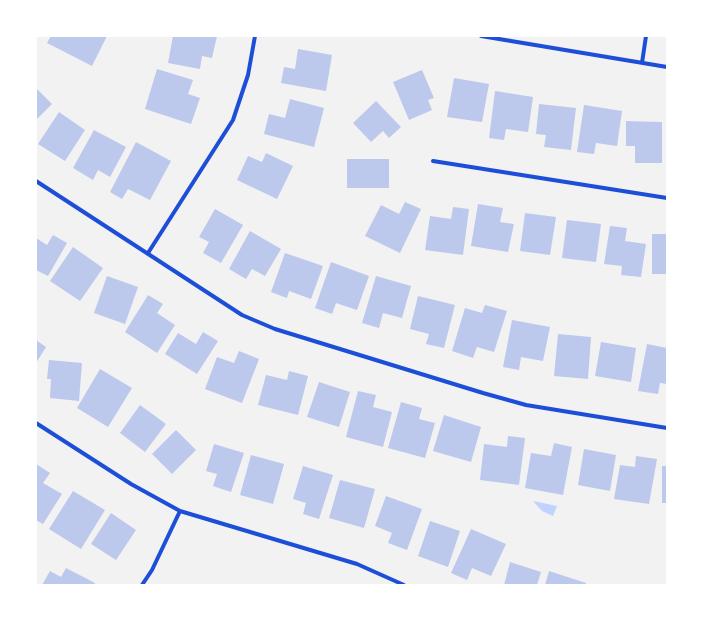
<!DOCTYPE html>
<style>
body{margin:0}
#map{position:relative;width:703px;height:621px;overflow:hidden;background:#f2f2f2;font-family:Montserrat,sans-serif}
canvas{display:block}
.frame{position:absolute;inset:0;border:37px solid #fff;pointer-events:none}
</style>
<div id="map">
<canvas width="703" height="621"></canvas>
<div class="frame"></div>
</div>
<script>
const context = document.querySelector('canvas').getContext('2d');
context.lineJoin = 'round';
function paint(path, color) { context.fillStyle = color; context.fill(path, 'evenodd'); }
const toPath = rows => new Path2D(rows.map(r => 'M' + r).join(''));
function stroke(path, color, width, dash) { context.strokeStyle = color; context.lineWidth = width; context.lineCap = dash ? 'butt' : 'round'; context.setLineDash(dash || []); context.stroke(path); }
paint(toPath([
 [533,501,557,506,553,516,542,511]
]), '#bfd3fe');
paint(toPath([
 [51,36,107,36,92,66,47,43],
 [173,36,217,36,212,58,202,56,200,69,168,63],
 [298,49,332,55,326,91,281,83,284,67,295,69],
 [157,69,193,80,188,94,200,98,191,124,145,109],
 [422,70,434,98,428,100,432,110,409,120,393,82],
 [454,78,489,84,482,122,447,117],
 [36,88,52,104,36,120],
 [495,91,533,97,528,132,506,129,504,140,489,138],
 [290,99,324,108,314,147,264,134,269,114,285,118],
 [376,101,401,127,389,138,383,131,371,142,353,123],
 [539,104,576,108,571,150,544,147,546,135,536,134],
 [584,105,622,111,617,146,596,143,594,154,577,152],
 [59,112,85,130,65,161,38,144],
 [626,121,662,122,662,163,635,163,635,146,626,146],
 [94,130,126,147,110,177,98,170,93,180,73,168],
 [136,142,171,161,150,200,128,189,122,199,110,192],
 [266,153,293,166,277,199,237,180,248,156,262,162],
 [347,159,389,159,389,188,347,188],
 [405,202,421,209,400,253,365,236,381,205,399,214],
 [478,204,503,208,500,222,514,224,508,252,471,246],
 [453,207,469,209,463,255,425,250,430,216,451,219],
 [215,209,243,225,221,263,203,253,209,242,199,237],
 [525,213,556,217,550,255,520,251],
 [567,220,601,224,596,262,562,258],
 [610,226,627,228,625,241,646,244,641,277,621,275,622,266,604,264],
 [250,231,281,249,265,276,252,269,246,279,229,269],
 [652,234,667,234,667,274,652,274],
 [53,235,67,243,48,276,36,270,36,238,47,245],
 [73,247,103,268,80,301,50,281],
 [285,253,323,266,311,299,289,291,287,298,271,292],
 [331,262,369,276,357,310,336,303,332,314,315,308],
 [107,276,138,287,125,324,94,313],
 [376,276,411,286,402,318,383,313,379,328,362,323],
 [148,295,163,304,157,313,175,325,157,353,125,332],
 [418,296,455,305,444,348,426,344,429,334,410,329],
 [485,305,507,311,494,352,477,347,473,358,452,351,465,308,482,313],
 [512,320,550,327,543,361,521,357,519,370,503,367],
 [203,332,218,341,197,374,165,354,178,333,196,344],
 [558,334,591,337,588,379,554,376],
 [36,340,46,347,36,363],
 [601,342,636,348,631,382,595,376],
 [647,344,667,348,667,384,660,383,658,394,638,391],
 [239,351,259,359,242,403,205,389,217,357,234,363],
 [49,360,82,363,79,401,50,398,51,379,47,379],
 [100,369,132,388,108,427,77,408],
 [289,371,308,376,298,415,258,405,266,375,287,380],
 [319,382,350,392,339,427,307,417],
 [358,391,376,395,373,407,392,412,383,447,346,437],
 [401,402,422,408,419,419,435,423,425,458,388,448],
 [140,405,166,424,145,452,120,433],
 [444,415,481,427,471,462,433,451],
 [176,430,196,450,172,474,152,454],
 [508,436,525,438,519,485,480,480,484,444,507,447],
 [554,443,572,447,563,495,525,488,531,453,551,456],
 [214,444,244,453,231,492,213,486,217,474,206,471],
 [584,449,616,455,610,491,578,485],
 [251,455,284,464,273,504,240,495],
 [636,456,657,459,649,504,614,499,620,465,635,467],
 [36,464,50,473,43,483,62,494,43,524,36,520],
 [303,466,333,475,319,519,303,514,306,503,293,499],
 [662,466,667,466,667,503,662,503],
 [340,480,375,489,364,528,329,518],
 [73,491,105,510,81,549,49,529],
 [386,496,422,509,407,550,388,543,392,533,375,526],
 [111,513,136,530,116,560,91,544],
 [430,521,460,531,448,567,418,556],
 [471,529,506,544,491,576,472,568,467,580,451,573],
 [510,562,541,572,537,585,504,585],
 [66,568,95,583,94,585,42,585,50,571,61,577],
 [549,571,586,583,585,585,545,585]
]), '#bdc9ec');
stroke(toPath([
 [481,36,667,67],
 [642,63,646,36],
 [433,161,667,198],
 [36,181,242,315,275,329,483,393,526,405,667,428],
 [148,253,233,120,248,75,255,36],
 [36,423,131,484,180,511,357,564,404,585],
 [142,585,152,570,180,511]
]), '#1d4ed8', 4);
</script>
